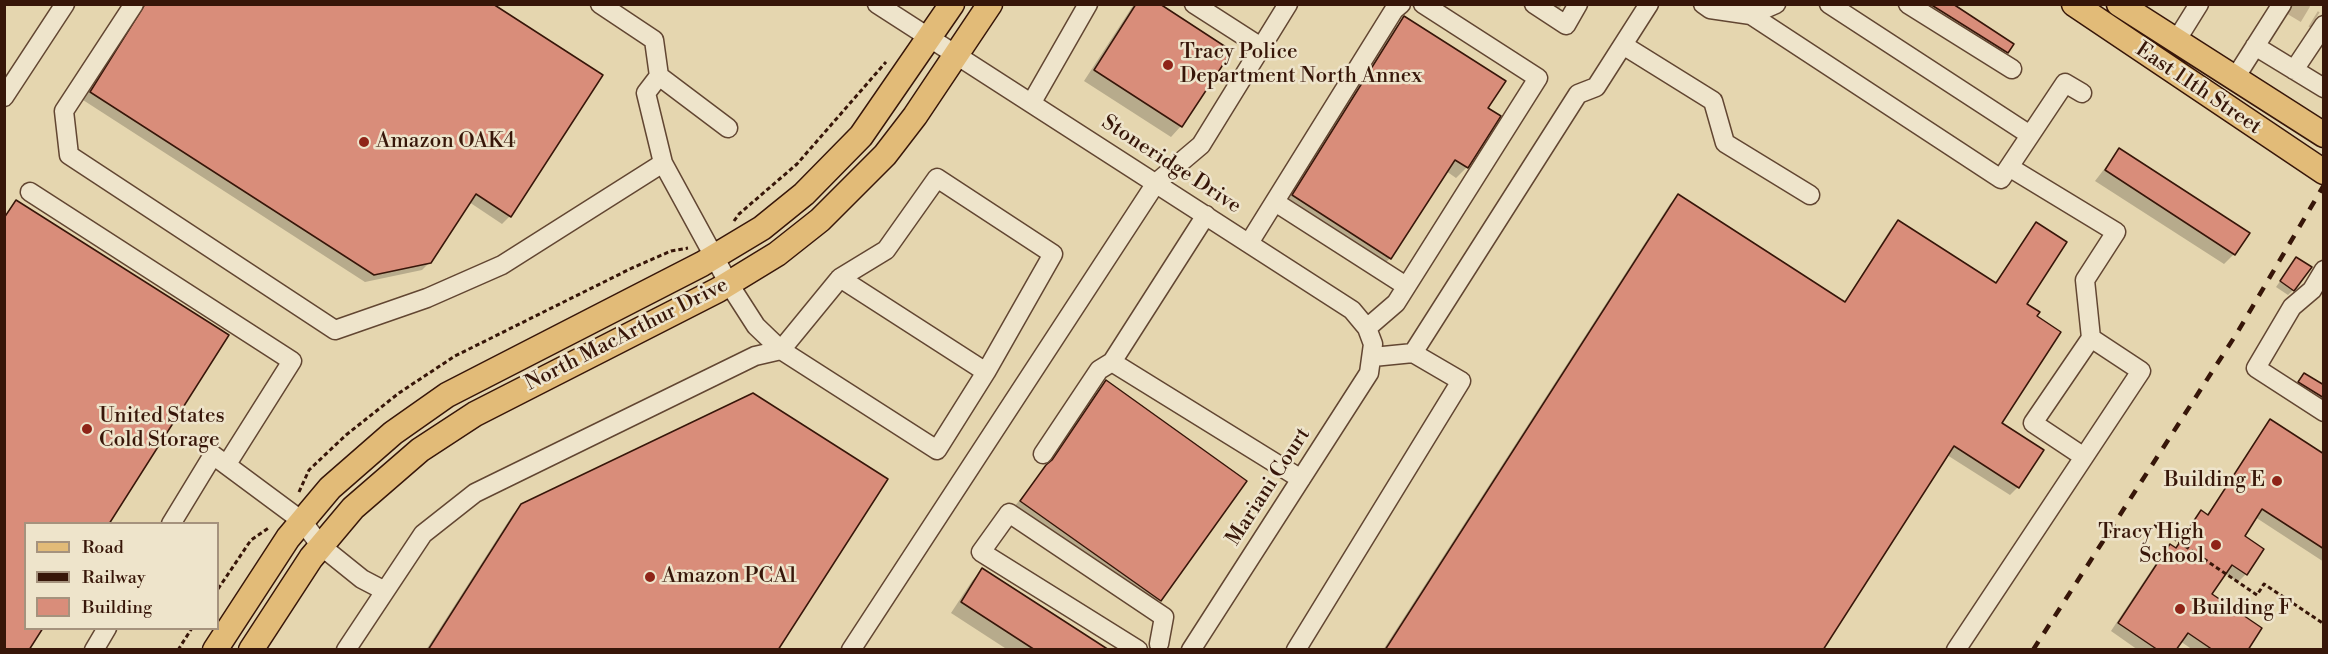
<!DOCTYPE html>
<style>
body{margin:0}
#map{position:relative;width:2328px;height:654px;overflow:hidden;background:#e5d6af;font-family:"Libre Bodoni",serif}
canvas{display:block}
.frame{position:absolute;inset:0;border:6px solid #371609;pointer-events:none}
.legend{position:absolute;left:24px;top:522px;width:195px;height:108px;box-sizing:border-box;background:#eee4cb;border:2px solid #a5927d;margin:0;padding:8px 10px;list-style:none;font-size:18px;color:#371609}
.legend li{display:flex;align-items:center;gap:12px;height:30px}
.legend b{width:30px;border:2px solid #a5927d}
</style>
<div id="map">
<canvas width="2328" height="654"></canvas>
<div class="frame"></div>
<ul class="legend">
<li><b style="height:8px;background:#e2bb78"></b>Road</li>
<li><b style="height:8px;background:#371609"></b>Railway</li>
<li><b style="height:16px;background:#d98d7a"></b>Building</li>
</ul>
</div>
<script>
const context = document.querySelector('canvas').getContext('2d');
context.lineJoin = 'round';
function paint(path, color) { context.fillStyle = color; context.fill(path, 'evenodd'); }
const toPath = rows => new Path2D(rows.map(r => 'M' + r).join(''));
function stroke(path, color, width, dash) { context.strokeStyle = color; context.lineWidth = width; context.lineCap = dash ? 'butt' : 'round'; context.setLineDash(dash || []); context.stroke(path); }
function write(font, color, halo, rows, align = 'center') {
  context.font = font + ' "Libre Bodoni",serif'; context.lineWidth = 5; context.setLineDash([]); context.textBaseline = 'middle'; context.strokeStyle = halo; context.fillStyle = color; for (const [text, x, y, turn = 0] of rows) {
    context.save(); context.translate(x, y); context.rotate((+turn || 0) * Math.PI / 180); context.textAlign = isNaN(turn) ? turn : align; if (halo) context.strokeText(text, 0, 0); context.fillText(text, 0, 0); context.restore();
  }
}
paint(toPath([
 [145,4,490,4,510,216,502,224,469,202,430,262,422,270,365,282,83,100],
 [1134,4,1157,4,1181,126,1171,137,1084,81],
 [1535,4,1563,4,1553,16],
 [1902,4,1950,4,2012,44,1996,63],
 [1404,18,1486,108,1467,167,1456,178,1446,171,1390,258,1380,269,1282,206,1394,29],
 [2119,150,2234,254,2224,264,2095,181],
 [1678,196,1844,303,1890,230,1898,222,1994,284,2036,224,2025,304,2000,424,2018,487,2010,495,1947,455,1822,650,1383,650,1670,204],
 [2296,259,2293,290,2288,295,2276,287],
 [2299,380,2324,387,2324,407,2294,388],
 [1107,382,1245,481,1159,600,1149,611,1010,512,1047,466,1096,393],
 [2271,421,2324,456,2324,562,2255,517,2243,537,2246,574,2238,582,2224,573,2210,595,2246,650,2193,650,2180,641,2175,650,2138,650,2111,631,2162,554,2170,546,2174,549,2201,512,2206,516],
 [522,506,776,650,426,650,513,514],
 [982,570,1106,650,1008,650,951,613,972,581]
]), '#0003');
const building = toPath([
 [145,4,493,4,603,75,511,217,476,194,431,263,374,275,90,92,145,4],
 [1136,4,1160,4,1232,51,1182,127,1094,70,1136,4],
 [1930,4,1953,4,2014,44,2008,53,1930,4],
 [1404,16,1506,81,1488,108,1501,116,1468,168,1455,160,1391,259,1292,195,1404,16],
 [2119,148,2250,233,2235,255,2105,170,2119,148],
 [1678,194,1845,302,1898,220,1996,283,2036,222,2067,242,2027,304,2040,312,2037,316,2061,332,2002,423,2044,450,2019,488,1954,446,1823,650,1385,650,1678,194],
 [16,200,229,335,109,524,26,524,26,628,43,628,29,650,4,650,4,218,16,200],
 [2296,257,2312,267,2294,291,2280,281,2296,257],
 [2304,373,2324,385,2324,398,2298,382,2304,373],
 [1106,380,1247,481,1161,601,1020,501,1046,465,1052,460,1106,380],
 [753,393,888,479,778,650,428,650,521,504,753,393],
 [2270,419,2324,454,2324,549,2262,509,2245,536,2264,549,2247,575,2232,565,2212,594,2262,628,2248,650,2213,650,2188,633,2176,650,2158,650,2118,623,2170,544,2176,548,2201,510,2208,515,2270,419],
 [982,568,1109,650,1035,650,961,602,982,568]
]);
paint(building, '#d98d7a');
stroke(building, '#371609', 1.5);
stroke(toPath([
 [2290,5,2315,20]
]), '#c2b08e', 18, [18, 9]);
const minor = toPath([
 [134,4,64,111,69,155,335,330,427,298,502,265,663,163,729,284,756,326,781,350,840,278,986,372,937,450,781,350,755,356,475,493,423,534,346,650],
 [600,4,654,40,659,76,728,128],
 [877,4,1352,310,1367,328,1373,344,1369,373,1191,650],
 [1194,4,1261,47],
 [1534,4,1566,25,1578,4],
 [1703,4,1710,9,1751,15],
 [1776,4,1751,15,2001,179,2065,83,2082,93],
 [1829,4,2030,135],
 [1908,4,2012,69],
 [2176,41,2199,4],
 [1623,45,1713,101,1725,143,1810,195],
 [2255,46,2324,88],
 [2294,70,2324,25],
 [659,76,646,93,663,163],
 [2235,78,2282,4],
 [4,97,65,4],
 [1032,102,1088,4],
 [2009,167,2116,232,2085,280,2091,338,2141,371,2084,457,2033,423,2091,338],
 [30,192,292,361,227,464],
 [1275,202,1406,286],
 [1206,215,1112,362,1301,479],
 [1249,243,1394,10,1401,4],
 [2324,270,2312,290,2292,307,2256,368,2324,412],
 [840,278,886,250,937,178,1053,254,986,372],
 [1367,328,1396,303,1538,78,1423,4],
 [1373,357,1413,353,1578,94,1596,87,1649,4],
 [1043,454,1099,370,1112,362],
 [171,524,213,455,302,521,321,546,362,579,385,591],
 [94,650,107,628],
 [851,650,1156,183,1201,145,1288,4],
 [1138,650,981,552,1009,513,1164,617,1159,644],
 [1296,650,1461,381,1413,353],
 [1956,650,2084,457]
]);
const major = toPath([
 [2074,4,2324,172],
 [2119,4,2324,135],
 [215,650,288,538,330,488,393,433,447,395,702,264,762,228,804,194,861,136,952,4],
 [251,650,311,558,353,508,420,450,475,414,718,290,777,254,820,220,885,155,915,116,990,4]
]);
stroke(minor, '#624632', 21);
stroke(major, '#371609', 27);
stroke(toPath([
 [734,221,739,214,797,164,886,62],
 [299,492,309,470,346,435,399,393,455,356,632,268,671,251,688,248],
 [2154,525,2257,595,2264,584,2324,624],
 [218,589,251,540,270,527],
 [178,650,192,628]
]), '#371609', 3, [4.5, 3]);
stroke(minor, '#eee4cb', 18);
stroke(major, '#e2bb78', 24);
stroke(toPath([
 [2033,650,2237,333,2324,185]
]), '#371609', 4.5, [10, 10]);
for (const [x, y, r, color] of [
 [1168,65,6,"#8f2418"],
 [364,142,6,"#8f2418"],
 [87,429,6,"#8f2418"],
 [2277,481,6,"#8f2418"],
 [2216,545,6,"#8f2418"],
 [650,577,6,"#8f2418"],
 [2180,609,6,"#8f2418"]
]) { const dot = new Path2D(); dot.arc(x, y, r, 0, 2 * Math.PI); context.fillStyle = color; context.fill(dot); stroke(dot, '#eee4cb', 2); }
write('21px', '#371609', '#eee4cb', [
 ["Tracy Police",1180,53],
 ["Department North Annex",1180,77],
 ["Amazon OAK4",376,142],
 ["United States",99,417],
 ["Cold Storage",99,441],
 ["Building E",2265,481,"right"],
 ["Tracy High",2204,533,"right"],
 ["School",2204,557,"right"],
 ["Amazon PCA1",662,577],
 ["Building F",2192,609]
], 'left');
write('21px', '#371609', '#eee4cb', [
 ["East 11th Street",2198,89,34],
 ["Stoneridge Drive",1171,165,33],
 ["North MacArthur Drive",627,335,-27],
 ["Mariani Court",1269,487,-57]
]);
</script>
